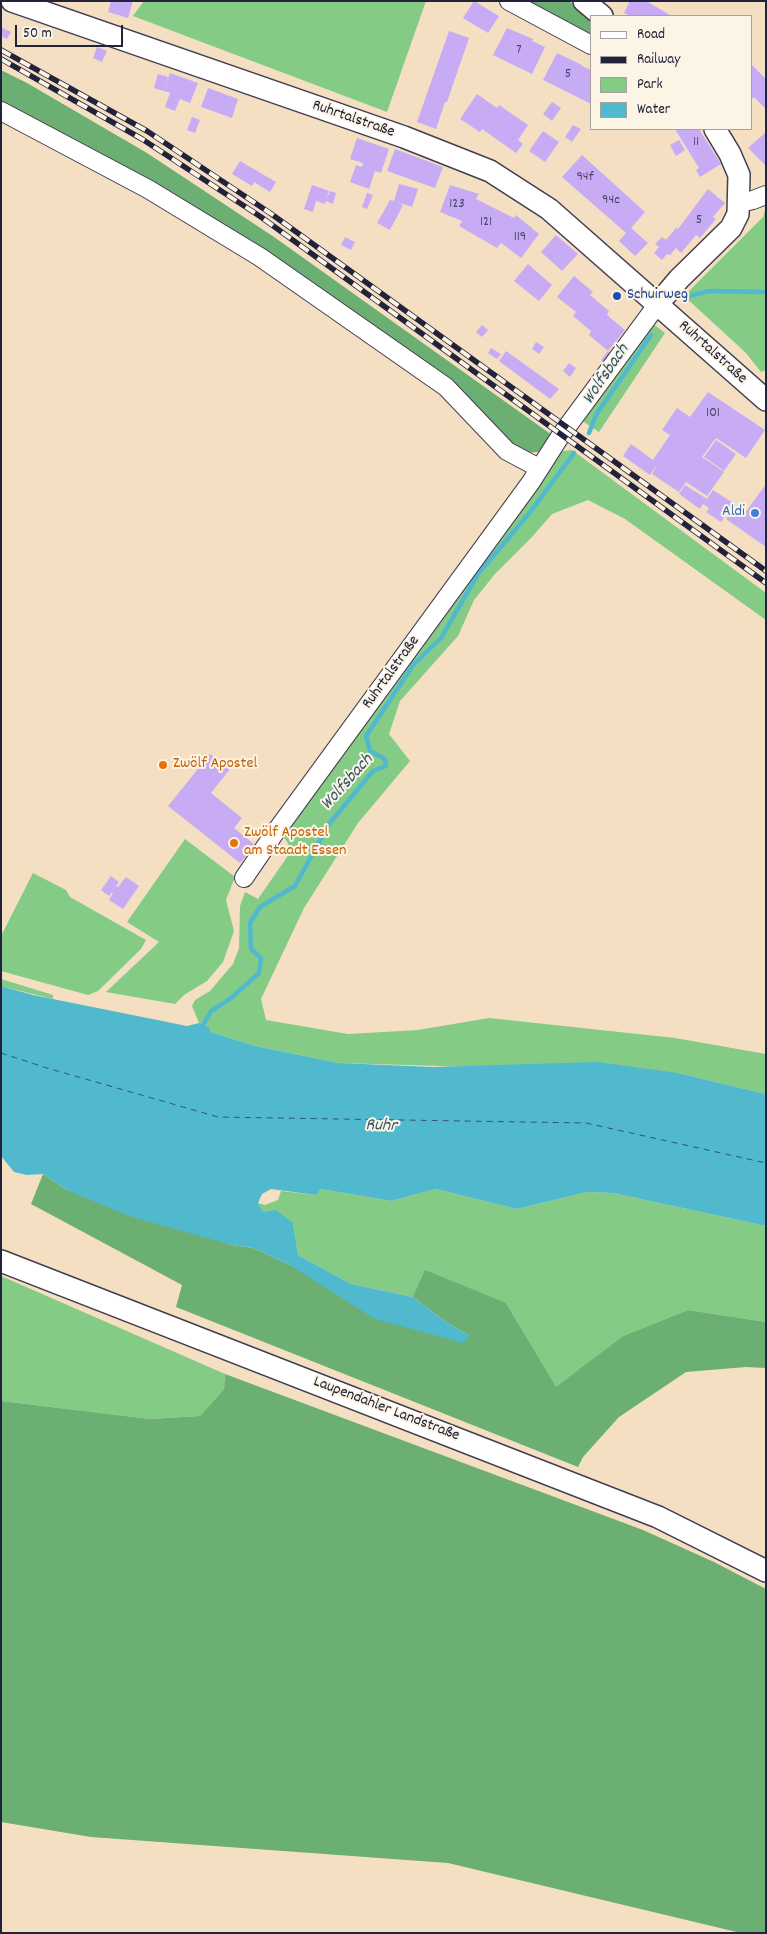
<!DOCTYPE html>
<meta charset="utf-8">
<style>
body{margin:0}
#map{position:relative;width:767px;height:1934px;overflow:hidden;background:#f4dfc2;font-family:Dekko,sans-serif}
canvas{display:block}
.frame{position:absolute;inset:0;border:2px solid #22223b;pointer-events:none}
.legend{position:absolute;left:590px;top:15px;width:162px;height:115px;box-sizing:border-box;background:#fcf5e5;border:1px solid #a5a1a1;margin:0;padding:6px 9px;list-style:none;font-size:15px;color:#22223b}
.legend li{display:flex;align-items:center;gap:10px;height:25px}
.legend b{width:25px;border:1px solid #a5a1a1}
.scale{position:absolute;left:15px;top:25px;width:108px;height:22px;box-sizing:border-box;border:2px solid #22223b;border-top:0;padding-left:6px;font-size:15px;line-height:18px;white-space:nowrap;color:#22223b;-webkit-text-stroke:4px #fcf5e5;paint-order:stroke}
</style>
<div id="map">
<canvas width="767" height="1934"></canvas>
<div class="frame"></div>
<ul class="legend">
<li><b style="height:6px;background:#fff"></b>Road</li>
<li><b style="height:6px;background:#22223b"></b>Railway</li>
<li><b style="height:14px;background:#84cb86"></b>Park</li>
<li><b style="height:14px;background:#50b9ce"></b>Water</li>
</ul>
<div class="scale">50 m</div>
</div>
<script>
const context = document.querySelector('canvas').getContext('2d');
context.lineJoin = 'round';
function paint(path, color) { context.fillStyle = color; context.fill(path, 'evenodd'); }
const toPath = rows => new Path2D(rows.map(r => 'M' + r).join(''));
function stroke(path, color, width, dash) { context.strokeStyle = color; context.lineWidth = width; context.lineCap = dash ? 'butt' : 'round'; context.setLineDash(dash || []); context.stroke(path); }
function write(font, color, halo, rows, align = 'center') {
  context.font = font + ' Dekko,sans-serif'; context.lineWidth = 4; context.setLineDash([]); context.textBaseline = 'middle'; context.strokeStyle = halo; context.fillStyle = color; for (const [text, x, y, turn = 0] of rows) {
    context.save(); context.translate(x, y); context.rotate((+turn || 0) * Math.PI / 180); context.textAlign = isNaN(turn) ? turn : align; if (halo) context.strokeText(text, 0, 0); context.fillText(text, 0, 0); context.restore();
  }
}
paint(toPath([
 [144,1,426,1,387,112,133,16],
 [766,206,766,370,761,372,746,353,684,296,763,217],
 [652,323,665,333,599,432,581,420],
 [572,450,766,593,766,620,625,519,588,500,552,514,531,538,495,574,474,600,458,636,400,701,389,734,410,761,358,823,304,908,261,999,266,1020,348,1034,418,1030,489,1018,675,1038,766,1054,766,1094,678,1073,339,1063,255,1046,209,1032,209,1027,199,1023,192,1006,195,1000,210,991,233,964,239,948,240,906,245,892,258,899,292,850,281,832,557,452],
 [185,839,235,877,226,900,234,931,223,962,207,981,184,995,175,1004,106,992,159,942,127,922],
 [33,873,66,890,70,897,146,940,141,949,98,991,88,995,1,971,1,936],
 [1,979,53,995,53,999,1,986],
 [321,1189,391,1201,436,1189,517,1209,587,1192,613,1193,766,1226,766,1322,688,1310,623,1336,556,1388,506,1303,515,1348,413,1297,351,1284,298,1255,293,1223,263,1212,258,1203,265,1205,278,1200,281,1191,316,1195],
 [1,1276,225,1374,224,1389,200,1416,150,1419,1,1401]
]), '#84cb86');
paint(toPath([
 [521,1,569,1,591,19,591,37],
 [1,70,27,83,147,153,274,237,552,435,538,452,523,453,507,442,492,422,437,372,263,251,115,161,1,104],
 [43,1174,67,1190,232,1245,253,1248,288,1264,470,1336,446,1322,413,1297,425,1270,506,1303,556,1387,623,1336,688,1310,766,1322,766,1368,746,1367,686,1372,619,1417,583,1457,578,1467,176,1307,182,1285,31,1204],
 [225,1374,643,1530,714,1562,766,1589,766,1933,741,1933,448,1863,91,1837,1,1822,1,1401,150,1419,200,1416,224,1389]
]), '#6baf73');
paint(toPath([
 [1,986,33,995,187,1026,199,1023,209,1027,210,1032,255,1046,339,1063,433,1067,597,1062,678,1073,766,1094,766,1226,613,1193,587,1192,517,1209,436,1189,391,1201,321,1189,316,1195,271,1189,262,1194,258,1203,263,1212,276,1210,293,1223,298,1255,351,1284,413,1297,446,1322,470,1336,463,1343,375,1319,288,1264,253,1248,232,1245,129,1216,67,1190,43,1174,27,1175,14,1172,1,1156]
]), '#50b9ce');
stroke(toPath([
 [689,296,709,291,766,292],
 [589,433,596,415,651,335],
 [201,1029,211,1011,230,999,259,973,261,958,251,949,250,923,260,907,295,886,329,824,373,771,386,766,385,759,370,751,366,736,414,664,441,638,478,574,531,511,574,453]
]), '#50b9ce', 4.5);
stroke(toPath([
 [1,1053,47,1068,218,1117,586,1123,766,1163]
]), '#32576e', 1, [6, 5]);
paint(toPath([
 [111,1,133,1,128,18,108,12],
 [474,1,499,16,488,33,463,18],
 [630,1,646,1,672,16,630,16,624,13],
 [1,27,11,32,7,39,1,36],
 [507,28,533,39,532,41,545,47,532,74,493,55],
 [449,31,469,38,447,102,445,102,436,129,417,122],
 [97,47,107,51,102,62,93,58],
 [557,53,582,65,582,66,591,70,591,104,543,80],
 [751,64,766,79,766,109,754,97,751,100],
 [170,73,198,83,190,103,180,99,175,111,165,107,170,93,154,88,158,74,168,77,164,89],
 [208,88,238,99,232,118,201,107],
 [477,94,497,108,499,105,528,125,518,140,523,144,516,153,482,129,480,132,460,119],
 [552,102,561,108,552,121,543,114],
 [192,117,200,120,195,133,187,130],
 [573,125,581,129,572,142,565,137],
 [675,129,699,129,721,164,700,177,696,170,699,168],
 [543,131,559,142,545,162,529,151],
 [766,132,766,166,748,148],
 [357,138,389,149,381,173,375,171,369,189,350,182,356,165,362,167,363,163,350,159],
 [679,140,685,150,676,156,670,145],
 [395,149,443,167,435,188,387,171],
 [582,155,645,212,631,228,648,243,635,256,619,241,626,233,562,177],
 [240,161,276,182,270,192,254,182,252,186,232,174],
 [399,184,418,189,412,207,397,202,403,205,390,230,377,223,390,200,394,201],
 [312,185,321,188,319,196,321,188,329,191,325,204,316,201,313,212,304,209],
 [450,185,479,194,476,199,514,218,516,215,539,234,521,258,501,243,497,248,459,226,462,221,440,212],
 [708,189,725,203,713,217,716,219,700,238,696,235,681,253,676,248,670,255,667,254,662,260,654,253,659,247,655,244,662,237,666,240,676,228,678,229],
 [330,191,336,193,333,204,326,201],
 [367,193,373,195,367,209,362,207],
 [556,235,578,254,562,271,541,252],
 [345,237,355,242,351,250,341,245],
 [528,264,552,285,539,301,514,281],
 [574,276,593,292,590,295,609,311,607,315,625,330,608,351,613,355,605,364,601,360,608,351,589,335,591,331,573,316,576,312,557,297],
 [482,325,488,330,482,337,476,332],
 [536,342,544,347,539,354,532,349],
 [491,348,501,354,497,359,488,353],
 [506,351,559,389,550,399,499,361],
 [569,363,576,368,570,377,563,371],
 [708,392,765,430,746,458,716,438,702,457,724,472,707,496,686,482,679,492,652,474,658,463,650,475,623,456,631,444,653,460,670,435,662,430,677,408,690,417],
 [716,440,736,454,724,471,704,457],
 [766,484,766,547,726,519,733,510,742,517],
 [685,485,707,499,713,490,733,503,721,522,706,512,709,508,703,504,700,509,679,494],
 [210,754,230,769,211,793,242,818,234,828,255,845,240,863,168,806],
 [111,876,119,882,116,886,118,887,126,877,139,886,123,909,109,900,113,893,112,892,109,896,101,890]
]), '#c7acf5');
const minor = toPath([
 [509,1,591,45],
 [1,111,148,189,260,257,446,387,507,451,539,468],
 [740,203,753,200,766,195],
 [244,878,274,834,531,482,561,435,657,305]
]);
const major = toPath([
 [12,1,404,137,490,171,549,209,766,400],
 [584,1,602,16],
 [657,305,679,279,731,228,738,214,739,175,730,154,715,129],
 [1,1261,658,1517,766,1571]
]);
stroke(minor, '#423e4f', 20);
stroke(major, '#423e4f', 24);
stroke(minor, '#fff', 18);
stroke(major, '#fff', 21);
const rail = toPath([
 [1,50,147,131,270,213,766,571],
 [1,59,142,139,261,217,766,583]
]);
stroke(rail, '#22223b', 5.5);
stroke(rail, '#fcf5e5', 4, [11]);
for (const [x, y, r, color] of [
 [617,296,5,"#1a4fb4"],
 [755,513,5,"#3f7fe0"],
 [163,765,5,"#e8710a"],
 [234,843,5,"#e8710a"]
]) { const dot = new Path2D(); dot.arc(x, y, r, 0, 2 * Math.PI); context.fillStyle = color; context.fill(dot); stroke(dot, '#fcf5e5', 2); }
write('14px', '#4b446a', null, [
 ["7",519,51],
 ["5",568,75],
 ["11",696,143],
 ["94f",585,178],
 ["94c",611,201],
 ["123",457,205],
 ["5",699,221],
 ["121",486,223],
 ["119",520,238],
 ["101",713,414]
]);
write('16px', '#22223b', '#fcf5e5', [
 ["Ruhrtalstraße",353,120,19],
 ["Ruhrtalstraße",712,353,42],
 ["Ruhrtalstraße",392,673,-54],
 ["Laupendahler Landstraße",386,1410,21]
]);
write('16px', '#164399', '#fcf5e5', [
 ["Schuirweg",627,296]
], 'left');
write('16px', '#366cbe', '#fcf5e5', [
 ["Aldi",745,513]
], 'right');
write('16px', '#c56008', '#fcf5e5', [
 ["Zwölf Apostel",173,765],
 ["Zwölf Apostel",244,834],
 ["am Staadt Essen",244,852]
], 'left');
write('italic 18px', '#32576e', '#fcf5e5', [
 ["Wolfsbach",607,375,-56],
 ["Wolfsbach",348,783,-48],
 ["Ruhr",381,1127,2]
]);
</script>
